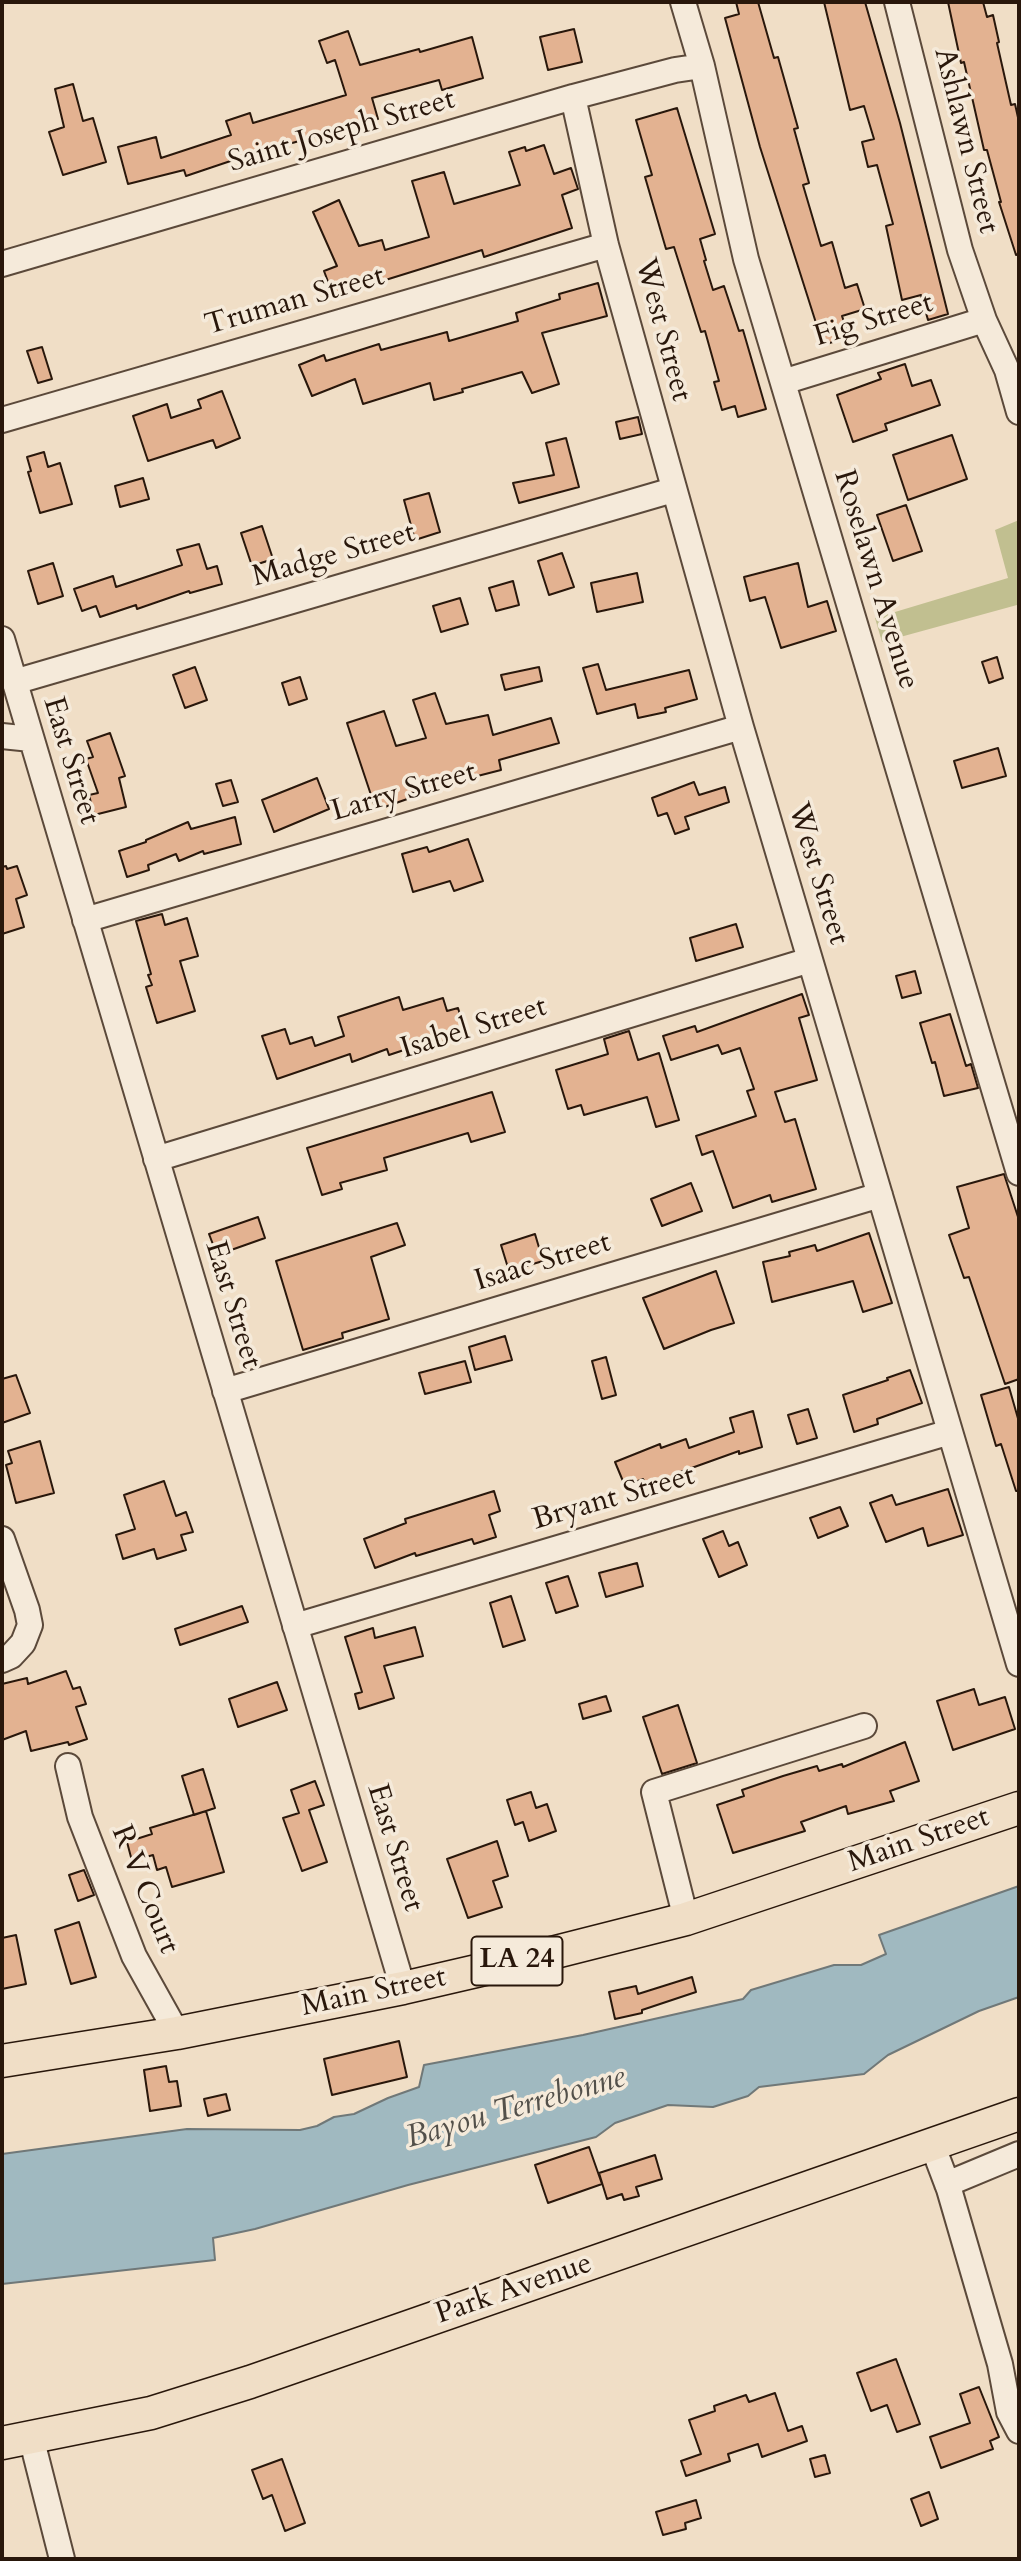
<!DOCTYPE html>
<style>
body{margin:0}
#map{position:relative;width:1021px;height:2561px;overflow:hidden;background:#f0dec6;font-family:Cardo,serif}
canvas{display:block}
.frame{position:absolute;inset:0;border:4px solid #29170b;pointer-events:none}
</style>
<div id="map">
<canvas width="1021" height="2561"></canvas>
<div class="frame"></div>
</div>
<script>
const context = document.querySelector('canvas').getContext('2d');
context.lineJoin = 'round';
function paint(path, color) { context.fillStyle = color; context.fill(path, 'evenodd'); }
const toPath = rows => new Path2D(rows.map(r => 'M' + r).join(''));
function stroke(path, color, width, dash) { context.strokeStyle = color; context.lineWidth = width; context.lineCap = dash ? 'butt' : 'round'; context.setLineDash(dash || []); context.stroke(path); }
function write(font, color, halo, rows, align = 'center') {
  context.font = font + ' Cardo,serif'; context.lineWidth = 7; context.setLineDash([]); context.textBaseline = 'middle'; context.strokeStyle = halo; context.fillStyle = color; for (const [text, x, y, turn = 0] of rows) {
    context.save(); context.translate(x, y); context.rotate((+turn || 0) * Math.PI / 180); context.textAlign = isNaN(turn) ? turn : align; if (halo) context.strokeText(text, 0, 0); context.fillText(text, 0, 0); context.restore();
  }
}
paint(toPath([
 [1019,520,1019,610,1017,605,882,642,875,618,1008,578,995,530]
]), '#c1bf90');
const water = toPath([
 [1019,1886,1019,1997,979,2011,888,2055,864,2074,759,2087,748,2096,713,2107,668,2105,615,2123,596,2137,408,2185,255,2229,213,2238,215,2260,2,2284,2,2154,187,2129,300,2130,317,2126,334,2117,354,2114,388,2098,419,2087,424,2065,583,2035,743,1999,751,1990,834,1965,861,1965,886,1954,879,1935,1019,1886]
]);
paint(water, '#a0b9c0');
stroke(water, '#707878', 2);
const building = toPath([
 [736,2,758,2,774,58,778,57,798,128,794,129,809,183,803,185,821,246,832,242,845,288,857,284,865,309,842,316,849,337,823,345,760,147,725,18,739,14,736,2],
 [824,2,865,2,900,123,948,314,928,320,921,295,902,300,886,226,893,224,877,165,868,167,862,142,874,139,864,106,850,110,824,2],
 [948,2,983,2,987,17,993,15,999,42,997,43,1011,105,1015,104,1019,122,1019,254,1016,255,999,202,1001,202,987,150,984,150,964,62,961,63,948,2],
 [574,29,582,62,548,70,540,37,574,29],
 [348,31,360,65,419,49,420,52,472,37,483,78,442,90,439,80,372,98,378,119,285,145,284,143,186,176,184,170,128,184,118,147,156,137,161,158,231,135,226,121,250,113,253,123,346,95,335,60,327,63,319,41,348,31],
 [73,84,83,121,93,118,106,162,63,175,49,132,64,127,55,89,73,84],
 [677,108,715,234,700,239,706,260,704,261,713,290,724,286,739,331,743,330,766,409,738,417,735,406,722,410,714,382,719,381,705,331,701,332,674,247,666,249,645,177,652,175,636,120,677,108],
 [544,145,554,174,571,168,578,189,562,195,572,228,484,257,482,250,379,282,378,279,333,295,324,271,337,266,313,212,339,200,359,246,382,240,385,250,429,237,412,181,444,172,454,204,520,185,509,152,525,147,526,151,544,145],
 [598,283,607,316,542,333,559,384,532,393,522,372,462,389,463,392,434,400,430,383,363,404,355,379,312,396,299,365,324,355,326,361,379,344,381,350,447,332,449,341,518,321,516,313,560,299,559,294,598,283],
 [42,347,52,379,38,383,27,351,42,347],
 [905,364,912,386,931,380,940,405,885,424,887,430,853,442,837,395,881,379,878,373,905,364],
 [222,391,240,438,216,448,213,440,148,461,133,416,167,404,171,418,201,408,198,400,222,391],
 [638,417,642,434,620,439,616,422,638,417],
 [952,435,967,479,908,500,893,455,952,435],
 [566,438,579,487,519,503,513,483,554,475,546,443,566,438],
 [44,452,48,467,60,463,72,504,40,513,28,472,31,471,27,457,44,452],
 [143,478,149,499,120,507,115,486,143,478],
 [429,493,440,532,415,540,404,500,429,493],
 [906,505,922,551,893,561,877,515,906,505],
 [262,526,273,559,252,566,241,533,262,526],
 [199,544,207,569,217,566,222,584,190,593,189,591,137,609,136,605,100,617,96,606,82,611,74,589,113,576,116,587,182,565,177,550,199,544],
 [562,553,574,587,549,595,538,561,562,553],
 [53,563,63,596,38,604,28,571,53,563],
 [798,563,808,607,827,601,836,631,781,648,765,597,750,601,744,577,798,563],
 [637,573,643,602,597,612,591,583,637,573],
 [513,581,519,605,496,611,489,588,513,581],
 [460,598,468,624,441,632,433,606,460,598],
 [997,657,1003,678,989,683,982,662,997,657],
 [598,664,606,690,689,670,697,699,665,708,666,712,638,718,635,704,597,714,583,668,598,664],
 [195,667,207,700,185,708,173,675,195,667],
 [539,667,542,681,505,690,501,675,539,667],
 [300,677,307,699,289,705,282,683,300,677],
 [435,693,446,724,488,715,493,735,551,718,559,743,499,760,501,770,411,793,413,797,376,810,347,723,384,711,396,746,426,738,413,700,435,693],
 [110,733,125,776,119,778,126,807,94,815,89,795,98,793,86,759,93,757,87,741,110,733],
 [998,748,1006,776,962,788,954,761,998,748],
 [317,778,329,809,274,832,262,800,317,778],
 [231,780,238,802,223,806,216,784,231,780],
 [694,782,699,795,725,787,729,802,685,817,689,829,675,834,667,813,658,816,652,798,694,782],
 [235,817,241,844,204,854,203,851,179,861,176,854,148,865,149,870,127,877,119,851,146,842,146,840,188,822,191,829,235,817],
 [468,839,483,881,454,891,450,881,413,892,402,854,427,847,429,852,468,839],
 [6,866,7,869,17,866,27,895,16,899,24,927,2,934,2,867,6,866],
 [162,914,165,925,187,918,198,956,180,961,195,1011,157,1023,146,987,152,985,148,975,151,974,136,921,162,914],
 [736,924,743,947,696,961,690,938,736,924],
 [915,971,921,993,902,998,896,976,915,971],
 [802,994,809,1015,799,1018,817,1080,775,1092,785,1122,795,1119,816,1189,772,1202,770,1195,733,1208,713,1151,702,1155,696,1136,756,1116,747,1091,754,1089,740,1048,722,1054,718,1045,671,1060,663,1036,695,1026,697,1032,802,994],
 [399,997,403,1010,443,998,447,1011,458,1008,466,1035,435,1044,434,1040,389,1055,387,1049,352,1062,350,1054,277,1079,262,1036,285,1029,290,1044,312,1037,315,1046,344,1036,338,1017,399,997],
 [950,1014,966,1066,971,1064,978,1088,944,1096,935,1062,932,1063,920,1023,950,1014],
 [629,1031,638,1060,659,1053,679,1120,656,1127,647,1097,584,1115,581,1105,568,1109,556,1070,608,1054,604,1039,629,1031],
 [492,1092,505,1132,471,1142,468,1133,384,1158,387,1170,340,1183,342,1189,322,1195,307,1148,492,1092],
 [1004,1174,1019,1220,1019,1379,1005,1384,969,1277,964,1278,949,1235,969,1228,957,1187,1004,1174],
 [691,1183,702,1211,662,1226,651,1199,691,1183],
 [258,1217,265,1238,217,1255,209,1234,258,1217],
 [397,1223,405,1245,371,1257,389,1319,342,1333,343,1338,303,1350,276,1261,397,1223],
 [869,1233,892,1303,863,1312,853,1281,772,1302,763,1262,790,1256,789,1252,815,1245,817,1251,869,1233],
 [535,1234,543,1261,509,1271,501,1245,535,1234],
 [716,1271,734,1323,711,1330,664,1349,643,1298,716,1271],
 [505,1336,512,1360,475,1370,469,1347,505,1336],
 [606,1357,616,1395,602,1399,592,1361,606,1357],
 [465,1361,471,1382,425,1394,419,1373,465,1361],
 [910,1370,922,1403,877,1419,878,1424,854,1432,843,1395,888,1380,887,1378,910,1370],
 [16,1375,30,1413,2,1423,2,1379,16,1375],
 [1009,1387,1019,1422,1019,1491,1016,1491,1001,1444,996,1446,981,1395,1009,1387],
 [808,1409,817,1438,797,1444,788,1415,808,1409],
 [753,1411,762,1447,739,1454,739,1451,672,1475,673,1477,647,1487,643,1479,625,1486,615,1462,660,1444,661,1448,686,1439,689,1448,734,1432,730,1418,753,1411],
 [40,1441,54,1493,16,1503,6,1465,12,1463,8,1451,40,1441],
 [164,1481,176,1516,186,1512,193,1532,181,1535,186,1550,157,1559,154,1549,123,1559,116,1535,135,1529,124,1495,164,1481],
 [948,1489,963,1535,928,1546,923,1528,886,1542,870,1503,892,1495,896,1505,948,1489],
 [494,1491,500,1511,489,1515,496,1537,474,1544,472,1539,416,1556,415,1553,375,1568,364,1539,406,1523,405,1519,494,1491],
 [840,1507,848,1526,818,1538,810,1518,840,1507],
 [723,1531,729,1546,738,1542,747,1565,719,1577,703,1539,723,1531],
 [637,1563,643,1586,606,1597,599,1573,637,1563],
 [568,1576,578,1606,556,1613,546,1583,568,1576],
 [511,1596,525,1640,503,1647,490,1603,511,1596],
 [242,1606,248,1622,180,1645,175,1629,242,1606],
 [415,1627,423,1656,384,1666,394,1698,359,1709,355,1694,362,1692,345,1637,373,1628,375,1638,415,1627],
 [66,1671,73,1689,80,1687,86,1704,76,1707,87,1739,69,1745,68,1742,31,1751,26,1731,2,1740,2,1684,27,1678,28,1684,66,1671],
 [277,1682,287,1710,238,1727,229,1699,277,1682],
 [974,1689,979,1705,1005,1697,1015,1729,953,1750,937,1701,974,1689],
 [606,1696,611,1711,583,1719,579,1704,606,1696],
 [678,1705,697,1763,662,1774,643,1717,678,1705],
 [905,1742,919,1781,890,1791,894,1801,848,1814,846,1806,801,1822,805,1831,733,1853,717,1805,744,1796,742,1790,783,1776,817,1766,819,1771,842,1764,843,1767,905,1742],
 [203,1769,215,1808,194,1815,182,1776,203,1769],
 [315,1781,324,1805,309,1810,327,1862,302,1871,283,1818,299,1813,291,1790,315,1781],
 [531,1792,536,1808,547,1804,556,1831,529,1841,523,1822,515,1825,507,1800,531,1792],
 [206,1811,224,1872,172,1887,166,1867,157,1870,153,1855,132,1861,127,1842,152,1834,150,1828,206,1811],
 [497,1841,508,1876,493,1881,502,1907,468,1918,447,1859,497,1841],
 [84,1870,94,1895,78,1901,69,1875,84,1870],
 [79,1922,96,1977,71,1984,55,1930,79,1922],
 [16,1935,26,1984,2,1989,2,1938,16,1935],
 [692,1977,696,1992,642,2010,642,2013,615,2019,609,1992,636,1986,638,1994,692,1977],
 [399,2041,407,2077,332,2095,324,2059,399,2041],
 [166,2066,169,2082,177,2081,181,2106,150,2111,144,2070,166,2066],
 [226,2094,230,2110,208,2116,204,2099,226,2094],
 [589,2147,602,2184,548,2203,535,2165,589,2147],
 [655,2155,662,2179,636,2187,639,2196,624,2200,622,2194,607,2199,599,2173,655,2155],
 [896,2359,920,2424,897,2432,887,2405,871,2411,857,2373,896,2359],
 [979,2387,999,2437,990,2441,993,2449,941,2468,930,2437,970,2423,960,2394,979,2387],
 [775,2393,788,2431,802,2426,807,2441,762,2457,758,2444,728,2454,730,2461,686,2476,681,2461,701,2454,689,2420,715,2411,714,2406,746,2395,749,2402,775,2393],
 [825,2455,830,2473,815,2477,810,2459,825,2455],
 [282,2459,305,2523,285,2531,272,2495,263,2499,252,2470,282,2459],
 [929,2492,938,2519,921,2526,911,2499,929,2492],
 [696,2500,701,2518,685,2523,686,2529,663,2535,656,2512,696,2500]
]);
paint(building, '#e3b291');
stroke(building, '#29170b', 2);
const minor = toPath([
 [683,2,702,66,746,259,1019,1173],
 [897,2,960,250,984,320,1007,370,1019,412],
 [573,97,606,245,741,727,1019,1664],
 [2,264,573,97,675,70,702,66],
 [783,382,984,320],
 [2,420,606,245],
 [2,639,403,1988],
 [14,682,673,490],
 [2,736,31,739],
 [85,920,741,727],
 [156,1159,810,960],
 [225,1391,880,1195],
 [2,1539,27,1610,30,1625,23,1643,11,1656,2,1660],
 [295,1626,950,1432],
 [68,1766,80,1817,134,1956,177,2033],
 [686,1919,654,1792,864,1726],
 [932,2144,949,2189,1000,2364,1009,2412,1019,2431],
 [947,2184,1019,2154],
 [31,2437,62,2559]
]);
const major = toPath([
 [2,2061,177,2033,403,1988,524,1960,686,1919,1019,1808],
 [2,2443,151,2413,250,2382,1019,2114]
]);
stroke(minor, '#5b493a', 28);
stroke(major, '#29170b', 35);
stroke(minor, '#f5eada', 24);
stroke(major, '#f0dec6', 32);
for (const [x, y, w] of [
 [517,1961,91]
]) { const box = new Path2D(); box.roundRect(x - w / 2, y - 24.5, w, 49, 5); context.fillStyle = '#f5eada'; context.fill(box); stroke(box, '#29170b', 2); }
write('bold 28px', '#29170b', null, [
 ["LA 24",517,1961]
]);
write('30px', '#29170b', '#f5eada', [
 ["Saint Joseph Street",342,132,-16],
 ["Ashlawn Street",965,141,76],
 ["Truman Street",295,302,-16],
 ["Fig Street",874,321,-17],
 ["West Street",662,330,75],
 ["Madge Street",334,556,-16],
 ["Roselawn Avenue",875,580,73],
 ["East Street",70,761,73],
 ["Larry Street",404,793,-16],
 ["West Street",817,874,73],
 ["Isabel Street",474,1029,-17],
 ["Isaac Street",543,1263,-17],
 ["East Street",232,1305,73],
 ["Bryant Street",614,1499,-16],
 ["Main Street",919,1841,-19],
 ["East Street",394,1848,73],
 ["R V Court",144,1890,68],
 ["Main Street",374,1993,-12],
 ["Park Avenue",514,2290,-19]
]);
write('italic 32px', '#53504a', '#f5eada', [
 ["Bayou Terrebonne",516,2109,-16]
]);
</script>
